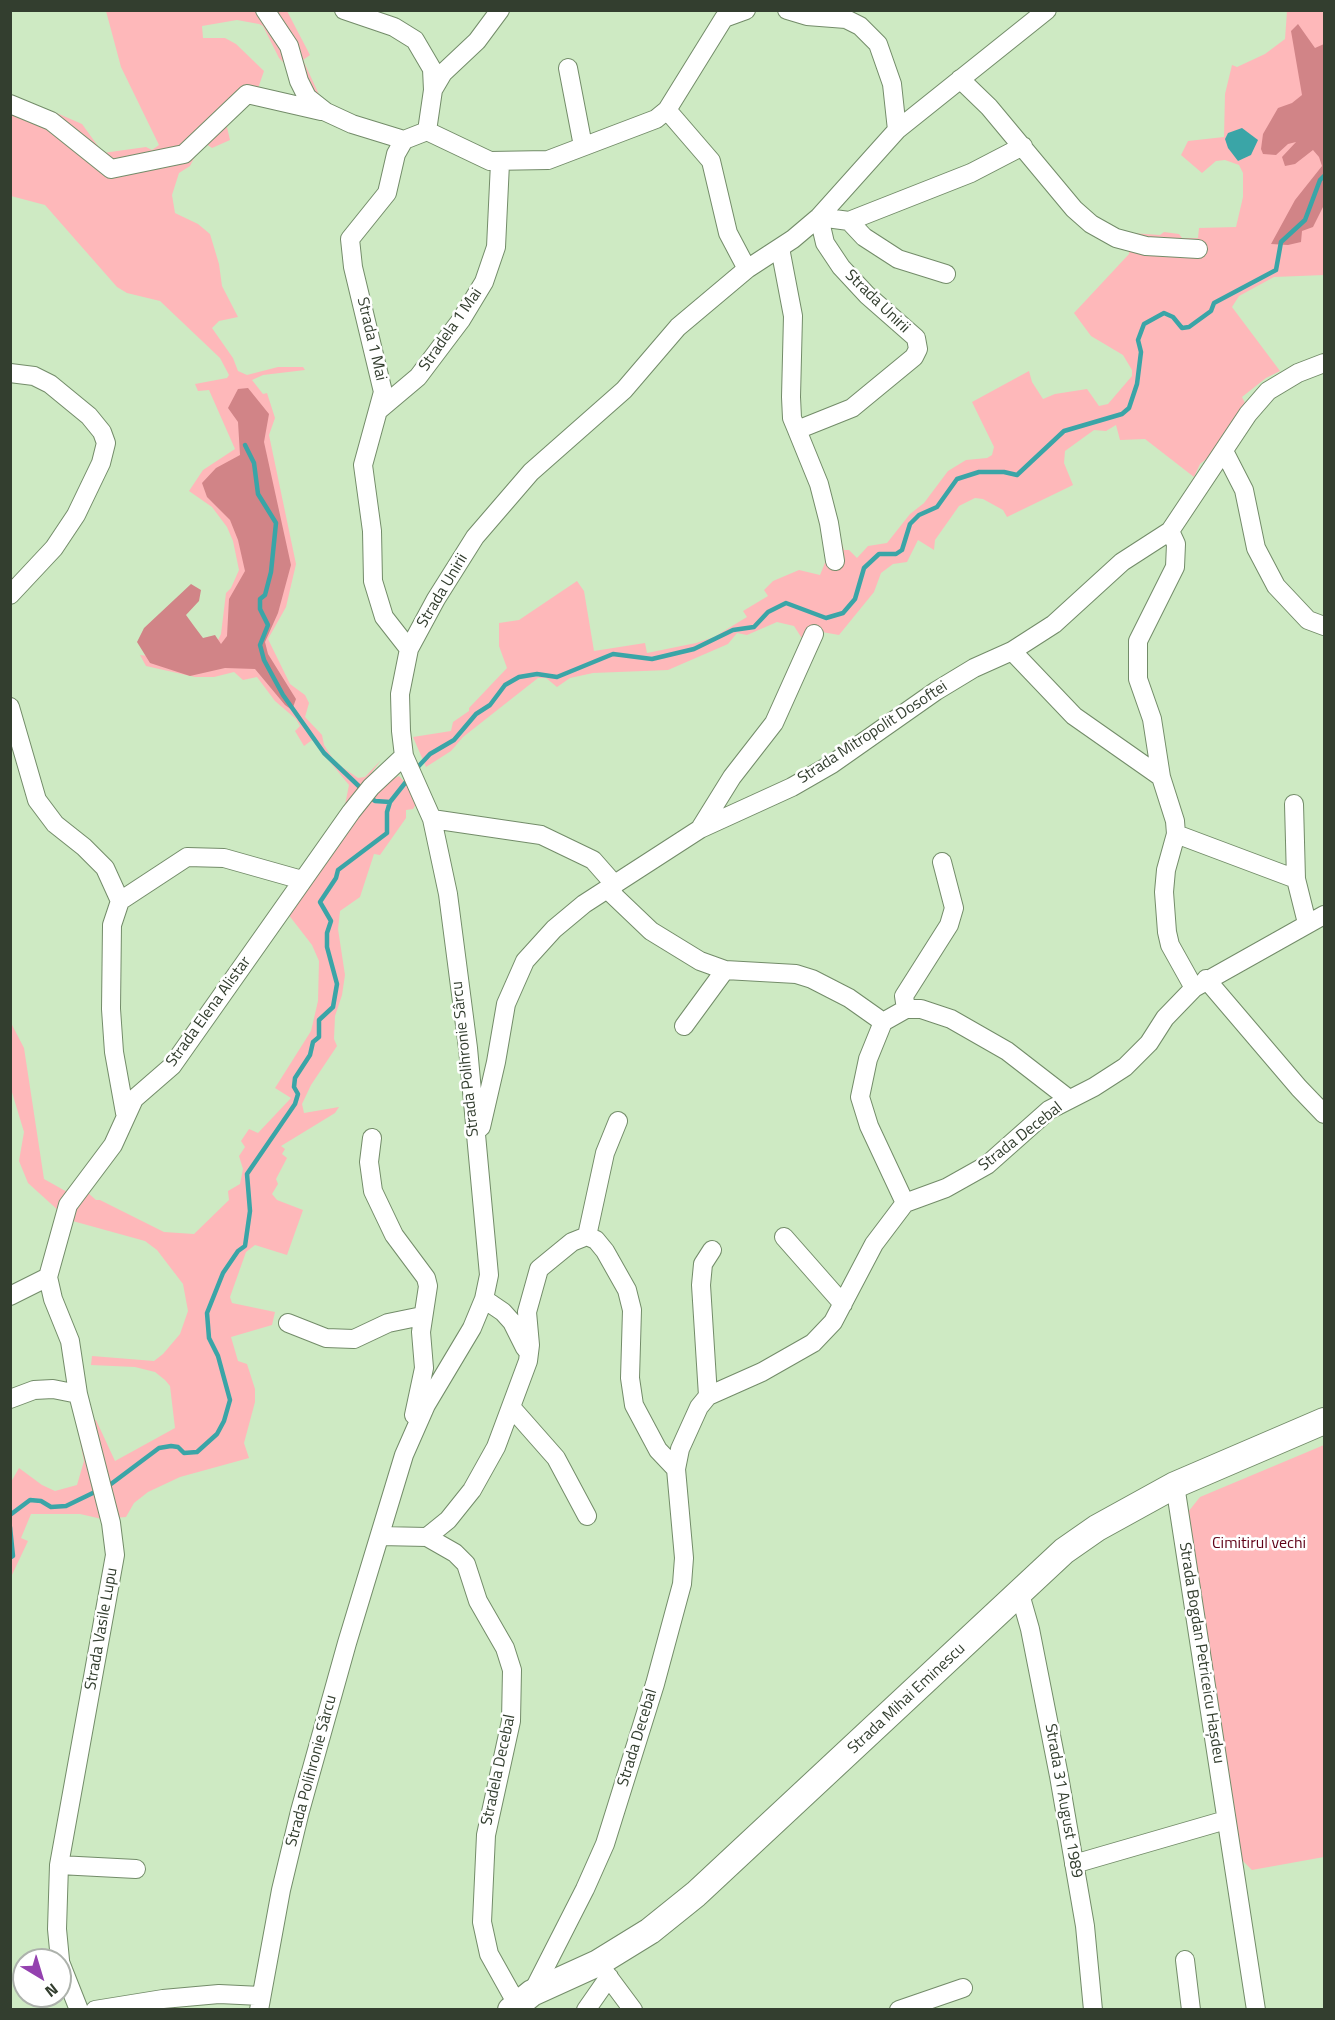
<!DOCTYPE html>
<meta charset="utf-8">
<style>
body{margin:0}
#map{position:relative;width:1335px;height:2020px;overflow:hidden;background:#ceeac3;font-family:"Titillium Web",sans-serif}
canvas{display:block}
.frame{position:absolute;inset:0;border:12px solid #333e2f;pointer-events:none}
.north{position:absolute;left:12px;top:1948px;width:60px;height:60px;box-sizing:border-box;background:#fff;border:2px solid #adb2ac;border-radius:50%;rotate:142deg;font-size:16px;font-weight:700;line-height:24px;text-align:center;color:#333e2f}
.north::after{content:'';display:block;margin:auto;width:21px;height:27px;background:#9441af;clip-path:polygon(50% 0,100% 100%,50% 72%,0 100%)}
</style>
<div id="map">
<canvas width="1335" height="2020"></canvas>
<div class="frame"></div>
<div class="north">N</div>
</div>
<script>
const context = document.querySelector('canvas').getContext('2d');
context.lineJoin = 'round';
function paint(path, color) { context.fillStyle = color; context.fill(path, 'evenodd'); }
const toPath = rows => new Path2D(rows.map(r => 'M' + r).join(''));
function stroke(path, color, width, dash) { context.strokeStyle = color; context.lineWidth = width; context.lineCap = dash ? 'butt' : 'round'; context.setLineDash(dash || []); context.stroke(path); }
function write(font, color, halo, rows, align = 'center') {
  context.font = font + ' "Titillium Web",sans-serif'; context.lineWidth = 5; context.setLineDash([]); context.textBaseline = 'middle'; context.strokeStyle = halo; context.fillStyle = color; for (const [text, x, y, turn = 0] of rows) {
    context.save(); context.translate(x, y); context.rotate((+turn || 0) * Math.PI / 180); context.textAlign = isNaN(turn) ? turn : align; if (halo) context.strokeText(text, 0, 0); context.fillText(text, 0, 0); context.restore();
  }
}
paint(toPath([
 [106,11,287,11,310,55,303,60,322,101,279,58,263,26,259,24,237,20,202,26,203,38,225,38,236,44,264,71,253,103,248,104,226,123,230,140,212,148,206,144,197,152,190,166,179,173,172,195,175,213,198,224,210,234,219,264,222,286,238,317,219,321,212,328,233,358,238,371,247,375,278,367,303,367,305,370,263,375,252,380,263,394,267,393,275,418,269,435,296,564,286,607,268,639,290,684,305,695,309,703,305,717,322,735,324,745,335,762,358,778,365,777,381,760,344,810,349,785,312,740,304,746,295,731,300,726,296,719,275,701,257,677,243,680,234,672,214,677,195,677,146,666,140,655,182,660,215,646,221,634,226,593,231,588,239,570,233,541,227,527,212,507,189,491,203,470,235,449,209,390,198,391,195,384,227,378,229,375,220,358,160,301,127,293,117,287,45,205,11,196,10,99,52,111,82,124,103,153,146,147,152,150,159,145,121,67],
 [1287,11,1324,11,1324,275,1274,277,1239,296,1232,307,1280,371,1266,378,1242,397,1246,405,1210,456,1200,464,1194,477,1145,439,1120,440,1116,425,1106,431,1094,430,1065,451,1064,463,1073,485,1007,517,1003,510,983,499,975,498,959,506,935,540,934,550,918,540,907,562,893,564,881,573,874,592,839,635,822,632,803,640,794,626,777,622,747,635,737,633,728,644,668,670,593,673,570,678,557,687,546,678,538,678,463,737,451,751,426,767,413,737,451,731,453,722,469,711,469,708,507,668,499,646,499,623,519,620,577,581,584,591,594,651,645,643,647,653,696,643,714,637,747,617,743,611,768,596,764,590,773,581,799,570,820,575,829,553,833,514,844,550,849,550,857,558,868,546,887,543,910,514,924,503,948,471,966,460,987,458,992,455,994,447,972,402,1029,371,1032,382,1043,399,1055,394,1087,389,1099,406,1108,404,1132,376,1132,370,1123,355,1091,336,1074,313,1129,254,1130,233,1160,235,1164,232,1179,234,1182,238,1198,238,1199,228,1236,227,1243,197,1243,173,1239,165,1225,160,1216,161,1202,173,1181,155,1188,141,1224,137,1225,94,1232,65,1237,67,1265,54,1285,39],
 [399,776,409,787,416,804,413,809,406,810,406,818,380,855,374,854,360,897,340,911,338,929,345,975,342,995,335,1016,334,1039,337,1046,311,1085,302,1104,304,1113,339,1107,335,1113,281,1146,285,1149,282,1154,287,1158,276,1179,278,1184,272,1194,277,1200,303,1210,287,1255,255,1245,246,1252,230,1297,232,1303,275,1312,272,1325,231,1337,238,1361,247,1364,255,1389,255,1402,244,1443,249,1458,180,1477,148,1492,134,1503,126,1517,102,1519,80,1514,31,1514,21,1538,28,1541,11,1577,11,1482,19,1468,42,1485,55,1491,77,1485,84,1461,76,1422,96,1420,115,1461,175,1428,170,1386,165,1380,155,1372,135,1367,91,1365,92,1356,154,1361,163,1354,180,1334,188,1311,183,1284,157,1250,145,1241,69,1220,87,1192,96,1200,100,1200,164,1232,194,1234,229,1200,228,1191,240,1184,243,1169,239,1156,245,1147,241,1141,249,1129,258,1133,291,1098,275,1088,311,1031,318,1001,319,961,312,945,288,914,381,785],
 [10,1021,24,1048,44,1179,69,1193,60,1212,28,1183,19,1161,24,1132,11,1089],
 [1324,1445,1324,1857,1252,1870,1242,1860,1188,1512,1200,1497]
]), '#feb8ba');
paint(toPath([
 [1298,24,1315,48,1324,44,1324,205,1313,227,1302,231,1301,242,1288,245,1271,244,1295,200,1322,166,1319,157,1313,150,1295,164,1285,166,1282,157,1296,142,1288,144,1276,155,1263,154,1261,149,1263,134,1278,108,1292,103,1302,95,1291,31],
 [248,388,269,414,264,442,291,565,278,613,265,642,268,654,296,699,292,710,285,705,255,669,225,668,190,676,150,663,137,642,144,628,191,584,201,590,199,601,186,615,194,626,203,638,215,635,221,644,227,636,229,599,245,571,238,540,230,520,207,497,202,483,216,468,240,455,238,422,228,408,238,389]
]), '#d18487');
paint(toPath([
 [1242,128,1258,140,1251,155,1238,161,1228,148,1225,139,1228,133]
]), '#3aa5a7');
stroke(toPath([
 [245,445,254,463,258,494,276,523,271,572,265,595,260,599,260,609,268,625,260,645,264,660,283,695,324,753,364,791],
 [416,769,430,754,454,740,476,714,490,705,505,685,519,677,537,674,557,677,613,654,652,659,694,649,733,630,754,627,768,612,786,603,826,618,843,613,855,599,864,568,879,554,896,554,902,550,910,524,919,515,937,507,957,479,979,472,1004,472,1017,475,1064,431,1122,414,1129,408,1137,384,1141,352,1138,340,1144,324,1164,313,1173,317,1182,328,1189,327,1211,311,1214,303,1276,270,1281,242,1305,220,1320,180,1324,176],
 [370,797,375,801,390,802],
 [107,1487,159,1448,171,1446,178,1447,184,1453,197,1452,217,1434,224,1421,230,1400,218,1356,209,1338,207,1313,223,1273,238,1251,245,1246,250,1211,247,1174,295,1104,298,1094,294,1087,295,1078,310,1055,313,1042,319,1037,319,1020,333,1007,337,984,327,947,327,933,331,921,320,902,336,878,338,870,387,833,387,812,390,802,409,778],
 [10,1515,30,1500,41,1501,51,1507,66,1506,99,1490],
 [10,1527,13,1556,10,1558]
]), '#3aa5a7', 4.5);
const street = toPath([
 [265,10,289,46,299,81,307,97,326,112,352,124,404,140,396,154,387,193,350,239,353,267,383,392,363,465,372,531,373,581,384,617,409,649],
 [344,10,394,27,415,40,432,69,433,90],
 [787,10,807,16,846,19,860,26,878,44,892,84,897,130],
 [724,18,746,10],
 [568,68,583,146],
 [960,79,989,107,1074,209,1091,224,1116,238,1146,246,1198,249],
 [10,104,51,121,111,169,184,154,247,94,321,111],
 [667,110,711,161,728,233,747,269],
 [427,131,433,90,443,73,477,41,500,10],
 [404,140,427,131,490,161,548,160,656,119,667,110,724,18],
 [849,221,864,237,898,259,946,274],
 [780,248,793,316,791,397,792,418,797,430],
 [10,373,34,376,50,384,89,416,102,432,106,443,101,463,76,515,54,548,10,595],
 [380,409,418,377,461,320,484,282,496,247,500,163],
 [1224,451,1244,490,1256,548,1276,586,1308,620,1324,626],
 [835,561,829,523,819,484,797,430,852,408,914,357,918,349,916,338,867,295,841,267,825,243,819,217,849,221,971,173,1023,146],
 [1012,651,1074,716,1161,777],
 [10,707,37,800,55,824,84,847,105,868,120,901,112,925,111,1009,114,1052,125,1113],
 [1294,804,1296,879,1307,923],
 [701,827,732,777,774,723,814,634],
 [1176,834,1296,879],
 [615,885,593,860,541,835,432,819,404,756,401,731,400,694,409,649,436,599,475,537,531,472,624,390,678,327,747,269,793,239,819,217,897,130,1047,10],
 [608,890,651,931,700,961,725,970,796,974,812,979,849,998,883,1022],
 [120,901,187,857,224,858,302,880],
 [1206,979,1299,1088,1324,1114],
 [1194,988,1170,945,1167,932,1164,892,1166,870,1176,834,1175,821,1161,777,1152,719,1138,679,1138,641,1175,567,1176,544,1170,531,1248,414,1268,391,1298,373,1324,363],
 [906,1009,904,996,949,925,954,908,942,862],
 [684,1026,725,970],
 [618,1121,605,1153,587,1236,596,1240,605,1251,627,1290,632,1310,630,1378,634,1405,658,1450,676,1469],
 [481,1127,496,1062,506,1004,525,961,554,929,584,904,700,829,792,787,832,764,936,691,974,668,1012,651,1054,624,1122,562,1170,531],
 [372,1138,369,1162,373,1191,394,1235,426,1278,428,1286,421,1332,424,1368,414,1415],
 [905,1203,869,1126,860,1097,868,1059,883,1022,906,1009,921,1009,951,1019,1007,1051,1069,1099],
 [784,1237,843,1304],
 [48,1277,53,1299,70,1341,78,1394,111,1523,115,1555,59,1865,57,1929,60,1960],
 [10,1296,48,1277,68,1205,113,1145,134,1099,172,1066,351,812,371,787,404,756],
 [484,1299,503,1312,512,1322,525,1348],
 [288,1323,326,1338,354,1339,388,1323,422,1316],
 [708,1396,701,1285,703,1264,712,1250],
 [10,1399,34,1390,53,1389,78,1394],
 [511,1407,556,1458,587,1516],
 [1175,1485,1256,2010],
 [380,1536,427,1537,455,1553,466,1564,478,1601,505,1648,512,1670,511,1721,486,1835,482,1922,489,1954,517,2004],
 [427,1537,448,1520,472,1490,496,1447,528,1361,530,1345,527,1312,539,1269,572,1242,587,1236],
 [1020,1594,1030,1629,1059,1776,1085,1926,1093,2010],
 [1074,1864,1226,1820],
 [59,1865,136,1869],
 [1185,1960,1191,2010],
 [60,1962,79,2010],
 [598,1963,633,2010],
 [532,1993,585,1889,605,1844,655,1684,682,1584,684,1558,676,1469,680,1449,699,1407,708,1396,762,1372,813,1343,833,1322,874,1244,905,1203,946,1188,987,1165,1049,1110,1094,1087,1125,1067,1149,1043,1165,1018,1194,988,1324,915],
 [95,2010,163,1999,219,1994,261,1996],
 [259,2010,281,1890,300,1811,347,1643,404,1455,426,1405,472,1328,484,1299,489,1275,468,1048,448,894,432,819],
 [586,2010,609,1977],
 [899,2010,963,1988]
]);
const secondary = toPath([
 [511,2010,532,1993,598,1963,650,1931,696,1894,1064,1551,1097,1528,1175,1485,1324,1421]
]);
stroke(street, '#738c69', 20);
stroke(secondary, '#738c69', 28);
stroke(street, '#fff', 18);
stroke(secondary, '#fff', 26);
write('16px', '#333e2f', '#fff', [
 ["Strada Unirii",877,302,44],
 ["Stradela 1 Mai",451,330,-55],
 ["Strada 1 Mai",371,339,77],
 ["Strada Unirii",443,591,-59],
 ["Strada Mitropolit Dosoftei",873,733,-33],
 ["Strada Elena Alistar",209,1012,-54],
 ["Strada Polihronie Sârcu",466,1059,-96],
 ["Strada Decebal",1021,1137,-38],
 ["Strada Vasile Lupu",102,1629,-80],
 ["Strada Bogdan Petriceicu Hașdeu",1201,1653,81],
 ["Strada Mihai Eminescu",907,1699,-43],
 ["Strada Decebal",638,1738,-73],
 ["Stradela Decebal",499,1770,-78],
 ["Strada Polihronie Sârcu",312,1771,-75],
 ["Strada 31 August 1989",1063,1801,80]
]);
write('16px', '#5f0017', '#fff', [
 ["Cimitirul vechi",1259,1544]
]);
</script>
